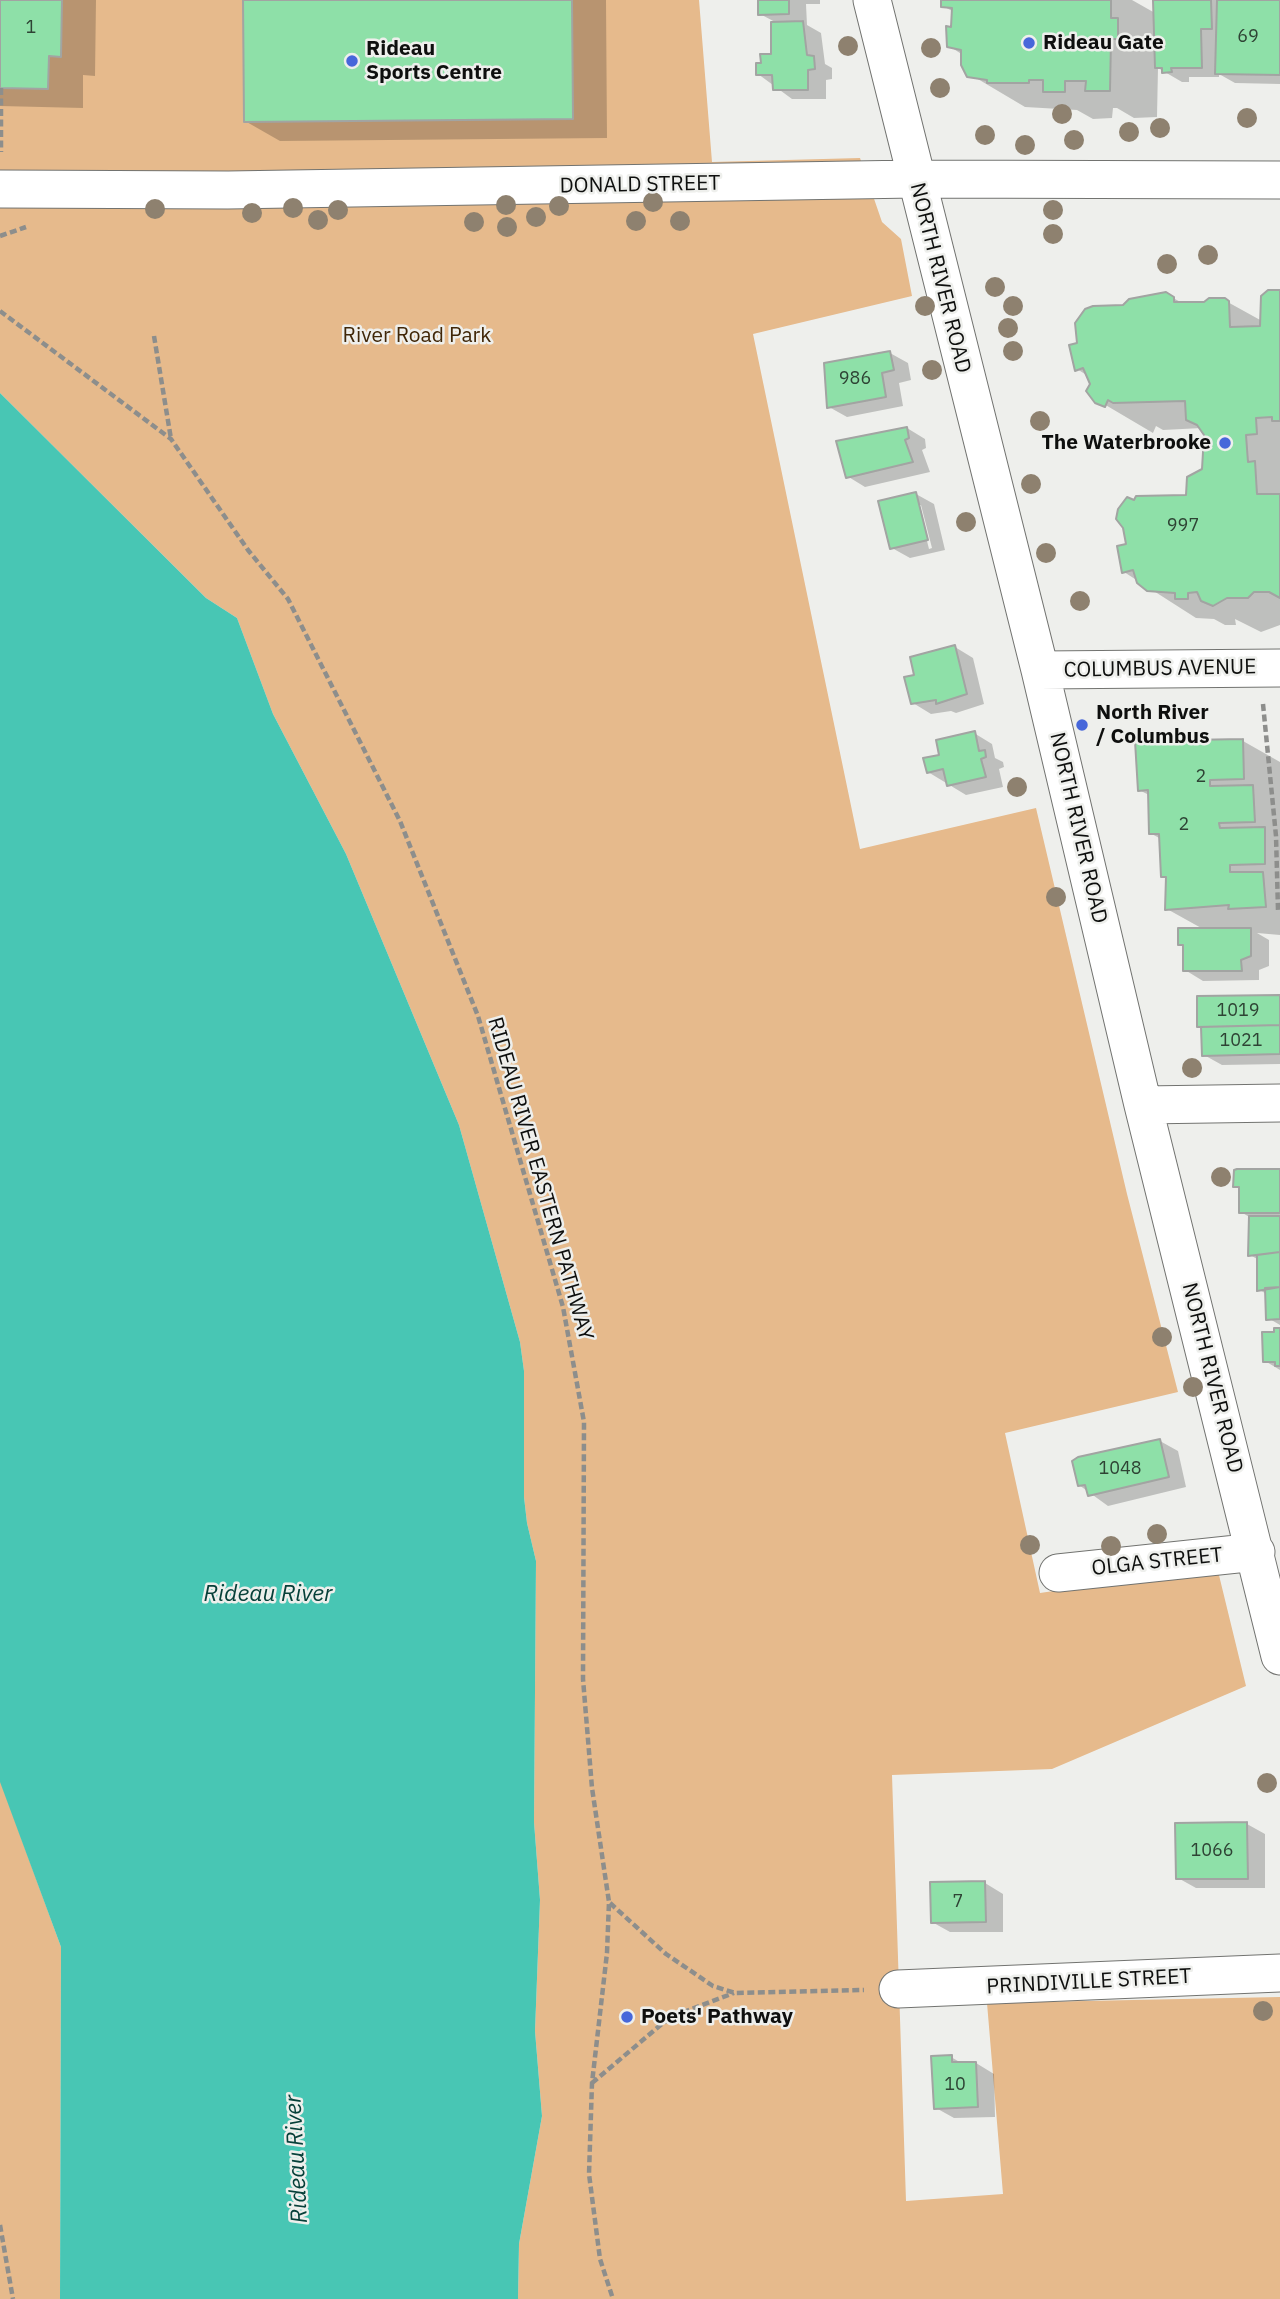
<!DOCTYPE html>
<style>
body{margin:0}
canvas{display:block;background:#eeefec}
</style>
<canvas width="1280" height="2299"></canvas>
<script>
const context = document.querySelector('canvas').getContext('2d');
context.lineJoin = 'round';
function paint(path, color) { context.fillStyle = color; context.fill(path, 'evenodd'); }
const toPath = rows => new Path2D(rows.map(r => 'M' + r).join(''));
function stroke(path, color, width, dash) { context.strokeStyle = color; context.lineWidth = width; context.lineCap = dash ? 'butt' : 'round'; context.setLineDash(dash || []); context.stroke(path); }
function write(font, color, halo, rows, align = 'center') {
  context.font = font + ' "IBM Plex Sans",sans-serif'; context.lineWidth = 5; context.setLineDash([]); context.textBaseline = 'middle'; context.strokeStyle = halo; context.fillStyle = color; for (const [text, x, y, turn = 0] of rows) {
    context.save(); context.translate(x, y); context.rotate((+turn || 0) * Math.PI / 180); context.textAlign = isNaN(turn) ? turn : align; if (halo) context.strokeText(text, 0, 0); context.fillText(text, 0, 0); context.restore();
  }
}
paint(toPath([
 [0,0,699,0,712,162,860,158,882,222,901,239,912,296,753,334,860,849,1036,808,1127,1194,1178,1392,1005,1433,1040,1593,1217,1567,1246,1686,1052,1769,892,1775,906,2201,1003,2194,987,2003,1280,1997,1280,2299,518,2299,519,2244,542,2116,535,2031,540,1900,534,1822,536,1561,527,1523,524,1497,524,1371,520,1342,459,1125,346,854,273,714,237,618,206,598,0,393],
 [0,1780,61,1947,60,2299,0,2299]
]), '#e6ba8c');
paint(toPath([
 [0,393,206,598,237,618,273,714,346,854,459,1125,520,1342,524,1371,524,1497,527,1523,536,1561,534,1822,540,1900,535,2031,542,2116,519,2244,518,2299,60,2299,61,1947,0,1782]
]), '#48c6b4');
paint(toPath([
 [0,0,96,0,95,76,83,75,83,108,0,106],
 [245,0,606,0,607,138,280,141,245,121],
 [760,0,820,0,820,4,806,4,807,25,821,33,825,64,832,68,832,79,826,80,826,99,792,99,758,74,762,64,773,56,777,23,760,14],
 [943,0,1132,0,1155,13,1155,0,1280,0,1280,84,1235,83,1219,74,1219,77,1189,77,1189,82,1182,82,1158,68,1157,117,1134,118,1117,108,1113,108,1112,118,1093,119,1077,110,1025,107,966,72,963,55,949,46,954,12,943,6],
 [1280,292,1280,625,1261,632,1235,619,1236,625,1225,625,1214,619,1196,618,1124,572,1135,503,1188,496,1203,470,1206,435,1202,428,1163,430,1156,426,1153,433,1092,397,1092,385,1088,376,1077,369,1079,345,1124,306,1166,294,1184,304,1224,300,1262,321],
 [890,353,908,363,911,380,899,383,903,406,847,417,829,407],
 [907,428,925,439,926,448,922,450,930,472,865,487,847,476],
 [916,494,934,504,945,550,910,558,892,548],
 [918,505,921,505,932,548,929,549],
 [955,647,973,658,984,704,956,713,951,711,931,714,913,703,916,677],
 [974,733,992,744,995,758,1003,762,1004,767,999,769,1003,787,966,795,928,772,941,756],
 [1243,741,1280,762,1280,935,1257,933,1269,940,1269,966,1259,970,1259,980,1203,981,1185,970,1185,947,1180,944,1203,929,1167,909,1168,879,1162,876,1161,839,1150,833,1149,795,1139,790],
 [1280,997,1280,1064,1222,1065,1204,1055,1198,998],
 [1280,1171,1280,1325,1268,1318,1267,1294,1259,1290,1259,1260,1250,1255,1251,1218,1241,1212,1241,1189,1235,1186],
 [1280,1330,1280,1370,1265,1361],
 [1160,1441,1178,1451,1186,1487,1108,1506,1079,1485],
 [1247,1824,1265,1834,1265,1888,1196,1888,1178,1878],
 [985,1883,1003,1894,1003,1932,950,1932,932,1922],
 [951,2057,963,2064,976,2063,994,2074,995,2117,954,2118,936,2108]
]), '#0003');
const building = toPath([
 [0,0,62,0,61,57,49,56,48,89,0,88,0,0],
 [243,0,572,0,573,119,244,122,243,0],
 [758,0,789,0,789,14,758,15,758,0],
 [941,0,1111,0,1111,18,1118,18,1118,39,1111,39,1110,91,1085,91,1086,81,1065,81,1065,92,1043,92,1043,80,1029,80,1029,83,987,83,987,80,967,77,961,65,961,50,947,47,946,26,951,27,952,8,941,7,941,0],
 [1153,0,1211,0,1212,29,1201,29,1202,68,1171,68,1172,72,1162,73,1162,68,1155,68,1153,0],
 [1217,0,1280,0,1280,75,1215,74,1217,0],
 [803,21,807,55,814,56,815,69,808,70,808,90,773,90,772,75,756,75,756,63,761,63,760,54,771,54,771,22,803,21],
 [1268,290,1280,290,1280,421,1272,421,1272,417,1256,418,1257,434,1246,435,1248,462,1255,461,1257,494,1280,494,1280,598,1269,592,1254,592,1248,598,1227,598,1213,606,1201,601,1197,592,1188,593,1188,599,1175,599,1175,593,1147,591,1137,583,1133,570,1122,573,1117,546,1126,544,1123,528,1116,519,1118,509,1127,497,1134,500,1136,496,1186,495,1187,477,1202,469,1204,435,1197,425,1186,420,1185,401,1113,403,1108,400,1105,407,1095,403,1086,391,1090,384,1083,368,1075,371,1069,345,1077,343,1075,323,1085,309,1093,306,1123,305,1129,299,1166,292,1174,297,1174,302,1204,302,1209,298,1225,298,1229,301,1230,327,1260,326,1261,296,1268,290],
 [890,351,894,370,882,373,886,397,827,408,824,363,890,351],
 [907,427,909,438,905,440,913,462,846,478,836,441,907,427],
 [916,492,928,540,890,549,878,501,916,492],
 [955,645,967,694,936,704,936,700,911,704,904,677,914,675,910,657,955,645],
 [975,731,979,751,985,750,986,757,981,759,986,777,947,786,943,769,927,773,923,758,939,755,936,740,975,731],
 [1243,739,1244,779,1210,780,1210,786,1253,785,1255,822,1219,823,1220,828,1265,827,1265,864,1230,865,1230,872,1263,872,1266,907,1228,909,1229,905,1165,910,1166,877,1161,877,1159,834,1149,834,1148,790,1138,791,1135,741,1243,739],
 [1178,928,1251,928,1251,956,1241,960,1242,971,1183,971,1183,945,1178,945,1178,928],
 [1280,995,1280,1025,1197,1027,1197,996,1280,995],
 [1280,1025,1280,1054,1202,1056,1201,1027,1280,1025],
 [1237,1169,1280,1169,1280,1213,1239,1213,1239,1187,1233,1187,1234,1170,1237,1169],
 [1249,1216,1280,1216,1280,1252,1248,1256,1249,1216],
 [1280,1252,1280,1287,1257,1291,1257,1255,1280,1252],
 [1280,1287,1280,1319,1266,1320,1265,1288,1280,1287],
 [1274,1328,1280,1328,1280,1366,1275,1366,1275,1362,1263,1362,1262,1332,1274,1332,1274,1328],
 [1160,1439,1169,1477,1088,1496,1085,1485,1078,1486,1072,1461,1078,1457,1160,1439],
 [1247,1822,1248,1879,1176,1879,1175,1823,1247,1822],
 [985,1881,986,1922,931,1923,930,1882,985,1881],
 [952,2055,952,2062,976,2062,978,2107,934,2109,931,2056,952,2055]
]);
paint(building, '#8ee0a8');
stroke(building, '#a2a4a2', 2);
const minor = toPath([
 [872,0,1040,670,1143,1105,1280,1656],
 [0,189,228,190,915,179,1280,180],
 [1040,670,1280,668],
 [1143,1105,1280,1103],
 [1058,1573,1256,1552],
 [898,1989,1280,1973]
]);
stroke(minor, '#727370', 39);
stroke(toPath([
 [1,88,1,152],
 [0,236,26,227],
 [0,311,171,439,248,550,288,599,400,821,478,1016,563,1307,584,1422,583,1679,592,1788,609,1902,607,1953,592,2083,589,2174,600,2259,613,2299],
 [154,336,171,439],
 [1263,704,1276,836,1278,910],
 [610,1903,666,1954,713,1986,735,1993,864,1990],
 [592,2083,663,2023,686,2011,734,1993],
 [0,2225,13,2299]
]), '#8d8e8c', 4.5, [7, 3.5]);
stroke(minor, '#fff', 37);
context.fillStyle = '#8e816f';
for (const [x, y] of [
 [848,46],
 [931,48],
 [940,88],
 [1062,114],
 [1247,118],
 [1160,128],
 [1129,132],
 [985,135],
 [1074,140],
 [1025,145],
 [653,202],
 [506,205],
 [559,206],
 [293,208],
 [155,209],
 [338,210],
 [1053,210],
 [252,213],
 [536,217],
 [318,220],
 [636,221],
 [680,221],
 [474,222],
 [507,227],
 [1053,234],
 [1208,255],
 [1167,264],
 [995,287],
 [925,306],
 [1013,306],
 [1008,328],
 [1013,351],
 [932,370],
 [1040,421],
 [1031,484],
 [966,522],
 [1046,553],
 [1080,601],
 [1017,787],
 [1056,897],
 [1192,1068],
 [1221,1177],
 [1162,1337],
 [1193,1387],
 [1157,1534],
 [1030,1545],
 [1111,1546],
 [1267,1783],
 [1263,2011]
]) { context.beginPath(); context.arc(x, y, 10, 0, 2 * Math.PI); context.fill(); }
for (const [x, y, r, color] of [
 [1029,43,7,"#4767da"],
 [352,61,7,"#4767da"],
 [1225,443,7,"#4767da"],
 [1082,725,7,"#4767da"],
 [627,2017,7,"#4767da"]
]) { const dot = new Path2D(); dot.arc(x, y, r, 0, 2 * Math.PI); context.fillStyle = color; context.fill(dot); stroke(dot, '#eeefec', 2.5); }
write('18px', '#2e4334', null, [
 ["1",31,28],
 ["69",1248,37],
 ["986",855,379],
 ["997",1183,526],
 ["2",1201,777],
 ["2",1184,825],
 ["1019",1238,1011],
 ["1021",1241,1041],
 ["1048",1120,1469],
 ["1066",1212,1851],
 ["7",958,1902],
 ["10",955,2085]
]);
write('bold 21px', '#0e0f0e', '#eeefec', [
 ["Rideau Gate",1043,43],
 ["Rideau",366,49],
 ["Sports Centre",366,73],
 ["The Waterbrooke",1211,443,"right"],
 ["North River",1096,713],
 ["/ Columbus",1096,737],
 ["Poets' Pathway",641,2017]
], 'left');
write('21px', '#0e0f0e', '#eeefec', [
 ["DONALD STREET",640,185,-1],
 ["NORTH RIVER ROAD",940,278,76],
 ["COLUMBUS AVENUE",1160,669,-1],
 ["NORTH RIVER ROAD",1078,828,77],
 ["RIDEAU RIVER EASTERN PATHWAY",540,1179,74],
 ["NORTH RIVER ROAD",1212,1378,76],
 ["OLGA STREET",1157,1562,-6],
 ["PRINDIVILLE STREET",1089,1982,-3]
]);
write('21px', '#402708', '#eeefec', [
 ["River Road Park",417,336]
]);
write('italic 23px', '#064039', '#eeefec', [
 ["Rideau River",268,1594],
 ["Rideau River",297,2159,-93]
]);
</script>
